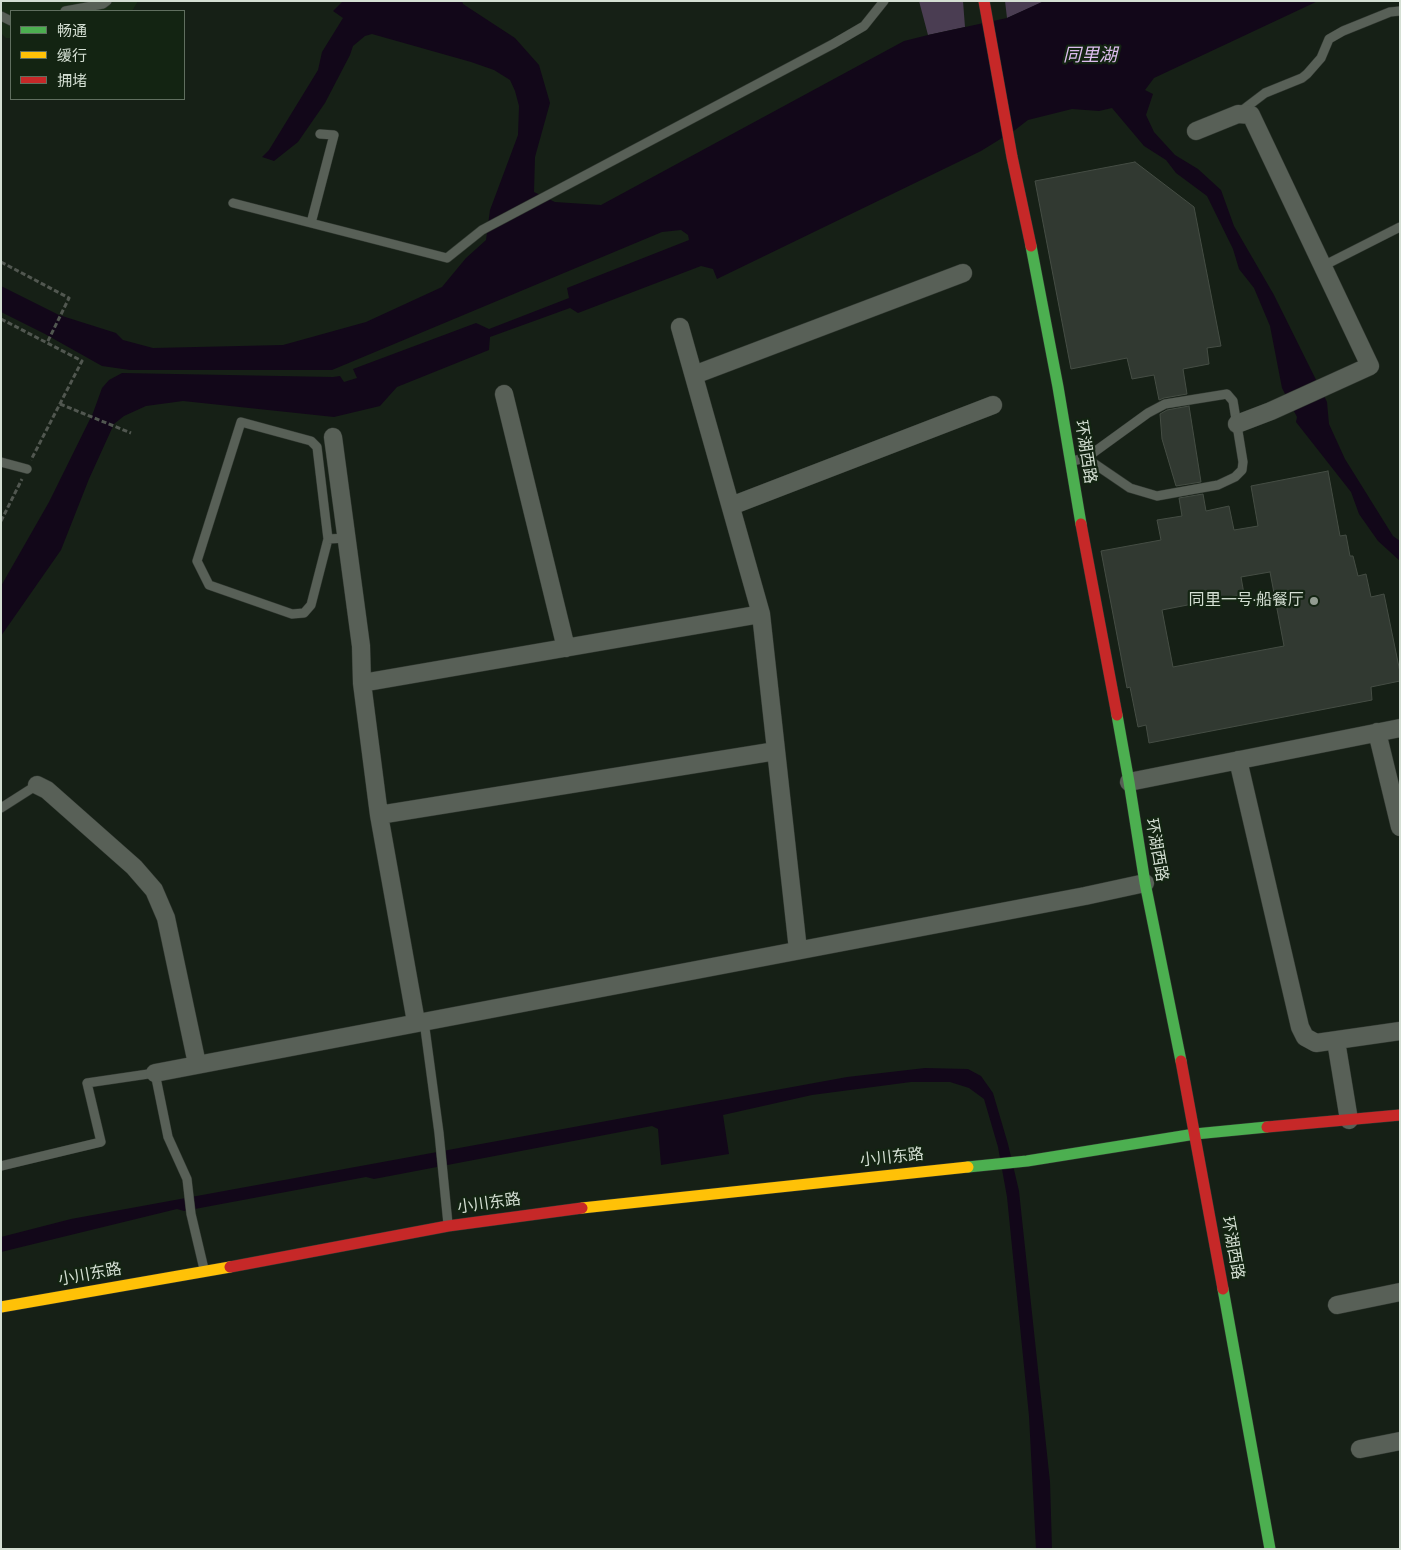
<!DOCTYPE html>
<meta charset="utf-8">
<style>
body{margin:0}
#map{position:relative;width:1401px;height:1550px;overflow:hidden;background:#162016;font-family:"DM Sans","Noto Sans SC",sans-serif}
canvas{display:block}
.frame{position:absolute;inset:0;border:2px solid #d4dfd3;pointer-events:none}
.legend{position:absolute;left:10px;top:10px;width:175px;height:90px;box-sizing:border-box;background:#132412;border:1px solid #606f5f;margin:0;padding:6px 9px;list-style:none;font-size:15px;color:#d4dfd3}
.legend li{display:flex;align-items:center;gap:10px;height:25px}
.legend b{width:25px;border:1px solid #606f5f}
</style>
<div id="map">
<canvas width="1401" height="1550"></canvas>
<div class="frame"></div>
<ul class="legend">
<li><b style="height:6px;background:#4caf50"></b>畅通</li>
<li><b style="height:6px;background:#ffc107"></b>缓行</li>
<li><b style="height:6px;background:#c62828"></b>拥堵</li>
</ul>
</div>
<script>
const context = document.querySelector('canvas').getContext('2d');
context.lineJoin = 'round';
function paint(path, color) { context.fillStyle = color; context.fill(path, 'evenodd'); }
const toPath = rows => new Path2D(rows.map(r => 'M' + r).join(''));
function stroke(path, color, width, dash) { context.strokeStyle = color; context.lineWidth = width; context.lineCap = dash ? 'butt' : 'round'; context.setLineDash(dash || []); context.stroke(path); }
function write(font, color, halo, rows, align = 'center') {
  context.font = font + ' "DM Sans","Noto Sans SC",sans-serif'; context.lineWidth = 4.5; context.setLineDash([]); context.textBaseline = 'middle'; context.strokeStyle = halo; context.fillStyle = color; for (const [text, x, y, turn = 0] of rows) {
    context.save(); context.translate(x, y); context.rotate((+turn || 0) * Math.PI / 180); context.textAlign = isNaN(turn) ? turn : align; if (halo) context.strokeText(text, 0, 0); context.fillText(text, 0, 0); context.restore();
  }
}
paint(toPath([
 [1,1,138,1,132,11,11,11,11,38,6,38,1,33]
]), '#182c16');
paint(toPath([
 [919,1,963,1,965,27,928,35],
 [1005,1,1043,1,1043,2,1007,18]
]), '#4a3d52');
paint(toPath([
 [343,1,462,1,463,4,515,38,539,65,550,103,535,157,534,192,555,202,601,205,904,41,928,35,1007,18,1044,1,1318,1,1154,78,1145,90,1153,94,1146,115,1154,132,1175,155,1198,169,1221,190,1234,226,1274,295,1327,402,1329,424,1345,459,1393,536,1400,541,1400,561,1378,541,1359,514,1351,492,1296,422,1297,417,1282,388,1270,326,1254,288,1239,269,1233,249,1207,196,1176,173,1166,160,1144,146,1112,108,1099,111,1072,109,1028,120,1015,130,981,151,717,279,713,269,701,266,578,313,570,308,490,337,489,350,397,387,380,406,334,417,183,401,146,406,124,416,114,424,89,479,61,550,1,636,1,586,49,502,93,413,102,388,109,380,122,373,333,377,340,376,344,382,357,378,353,369,476,323,489,329,569,298,567,288,689,240,688,235,681,230,662,232,332,370,130,370,102,366,45,334,1,312,1,286,59,315,116,333,123,340,153,348,283,345,366,322,442,287,466,258,486,240,490,210,518,135,519,106,515,91,510,80,494,70,471,62,372,34,365,36,353,46,350,55,325,103,298,142,274,161,262,157,269,150,318,70,322,52,343,18,333,11],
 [925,1068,968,1069,981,1076,993,1093,1008,1144,1019,1191,1050,1482,1052,1549,1036,1549,1029,1416,1007,1197,998,1147,984,1099,969,1088,950,1082,911,1082,812,1095,723,1115,729,1154,661,1165,658,1129,652,1126,374,1179,366,1177,184,1211,177,1209,1,1252,1,1237,71,1219,847,1077]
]), '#120719');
const building = toPath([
 [1135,162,1194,207,1221,346,1207,348,1209,364,1183,369,1187,394,1164,398,1159,400,1154,375,1132,379,1127,358,1071,369,1035,181,1135,162],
 [1189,406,1201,482,1176,486,1162,439,1160,414,1167,410,1189,406],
 [1328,471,1340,536,1346,535,1350,556,1353,556,1358,576,1366,574,1371,597,1384,594,1400,672,1400,681,1371,687,1372,700,1149,743,1146,725,1138,727,1130,687,1127,688,1101,551,1161,540,1157,520,1182,516,1179,498,1203,494,1206,511,1229,506,1234,530,1258,526,1251,486,1328,471],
 [1270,572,1284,646,1173,667,1162,610,1244,594,1241,577,1270,572]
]);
paint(building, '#313931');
stroke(building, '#454d44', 1);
const lane = toPath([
 [65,11,103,4,107,1],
 [1,16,11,21],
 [1240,112,1265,93,1302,78,1307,74,1321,58,1329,39,1343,31,1390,12,1400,11],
 [233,203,447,258,482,230,833,44,864,26,884,1],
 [311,223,334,135,320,134],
 [1323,266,1400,227],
 [1072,461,1086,458,1148,413,1165,404,1227,394,1233,401,1243,462,1242,470,1235,477,1218,485,1157,496,1130,488,1086,458],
 [1,462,27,469],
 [328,539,311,605,304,613,292,614,209,585,197,561,241,422,311,441,317,447,328,539,347,538],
 [1,808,37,785],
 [424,1021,439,1133,448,1224],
 [1,1166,101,1142,87,1083,155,1073,168,1137,187,1179,191,1214,204,1269]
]);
const street = toPath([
 [1196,131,1238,114,1251,115,1370,366,1271,411,1237,424],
 [680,327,761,614,798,950],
 [694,375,963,273],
 [504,394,566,648],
 [333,437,361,646,362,683,379,815,416,1022],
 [731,506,993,405],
 [362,683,761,614],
 [1377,732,1400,827],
 [1238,760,1300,1027,1305,1037,1316,1043,1400,1031],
 [1129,782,1400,728],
 [37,785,47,790,134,867,154,890,166,918,197,1064],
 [379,815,776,751],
 [1336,1041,1349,1120],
 [155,1073,1085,896,1145,883],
 [1337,1305,1400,1292],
 [1360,1449,1400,1441]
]);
const fast = toPath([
 [1031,246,1058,387,1081,524],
 [1117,715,1129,782,1145,883,1181,1061],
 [968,1167,1027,1161,1195,1134,1267,1127],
 [1223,1289,1270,1549]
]);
const slow = toPath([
 [582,1208,968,1167],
 [1,1307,230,1267]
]);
const jam = toPath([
 [984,1,1012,157,1031,246],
 [1081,524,1117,715],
 [1181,1061,1223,1289],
 [1267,1127,1400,1115],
 [230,1267,448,1226,582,1208]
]);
stroke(lane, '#313831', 10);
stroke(street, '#313831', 19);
stroke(fast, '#313831', 12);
stroke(slow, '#313831', 12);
stroke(jam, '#313831', 12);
stroke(toPath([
 [1,262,69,298,47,343],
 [1,319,82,361,31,460],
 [60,404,131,433],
 [1,521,22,479]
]), '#515750', 3, [5, 2.5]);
stroke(lane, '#586057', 9);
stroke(street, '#586057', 18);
stroke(fast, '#4caf50', 11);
stroke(slow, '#ffc107', 11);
stroke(jam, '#c62828', 11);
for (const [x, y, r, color] of [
 [1314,601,5,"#929c91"]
]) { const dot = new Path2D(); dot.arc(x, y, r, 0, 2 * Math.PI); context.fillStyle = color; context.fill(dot); stroke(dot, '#132412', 2); }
write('16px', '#d4dfd3', '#132412', [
 ["环湖西路",1085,452,81],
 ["环湖西路",1156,850,80],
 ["小川东路",892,1158,-6],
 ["小川东路",489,1204,-8],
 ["环湖西路",1232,1248,80],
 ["小川东路",90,1275,-10]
]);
write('16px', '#d4dfd3', '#132412', [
 ["同里一号·船餐厅",1304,601]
], 'right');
write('italic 18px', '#ddbdee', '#132412', [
 ["同里湖",1090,56]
]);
</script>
